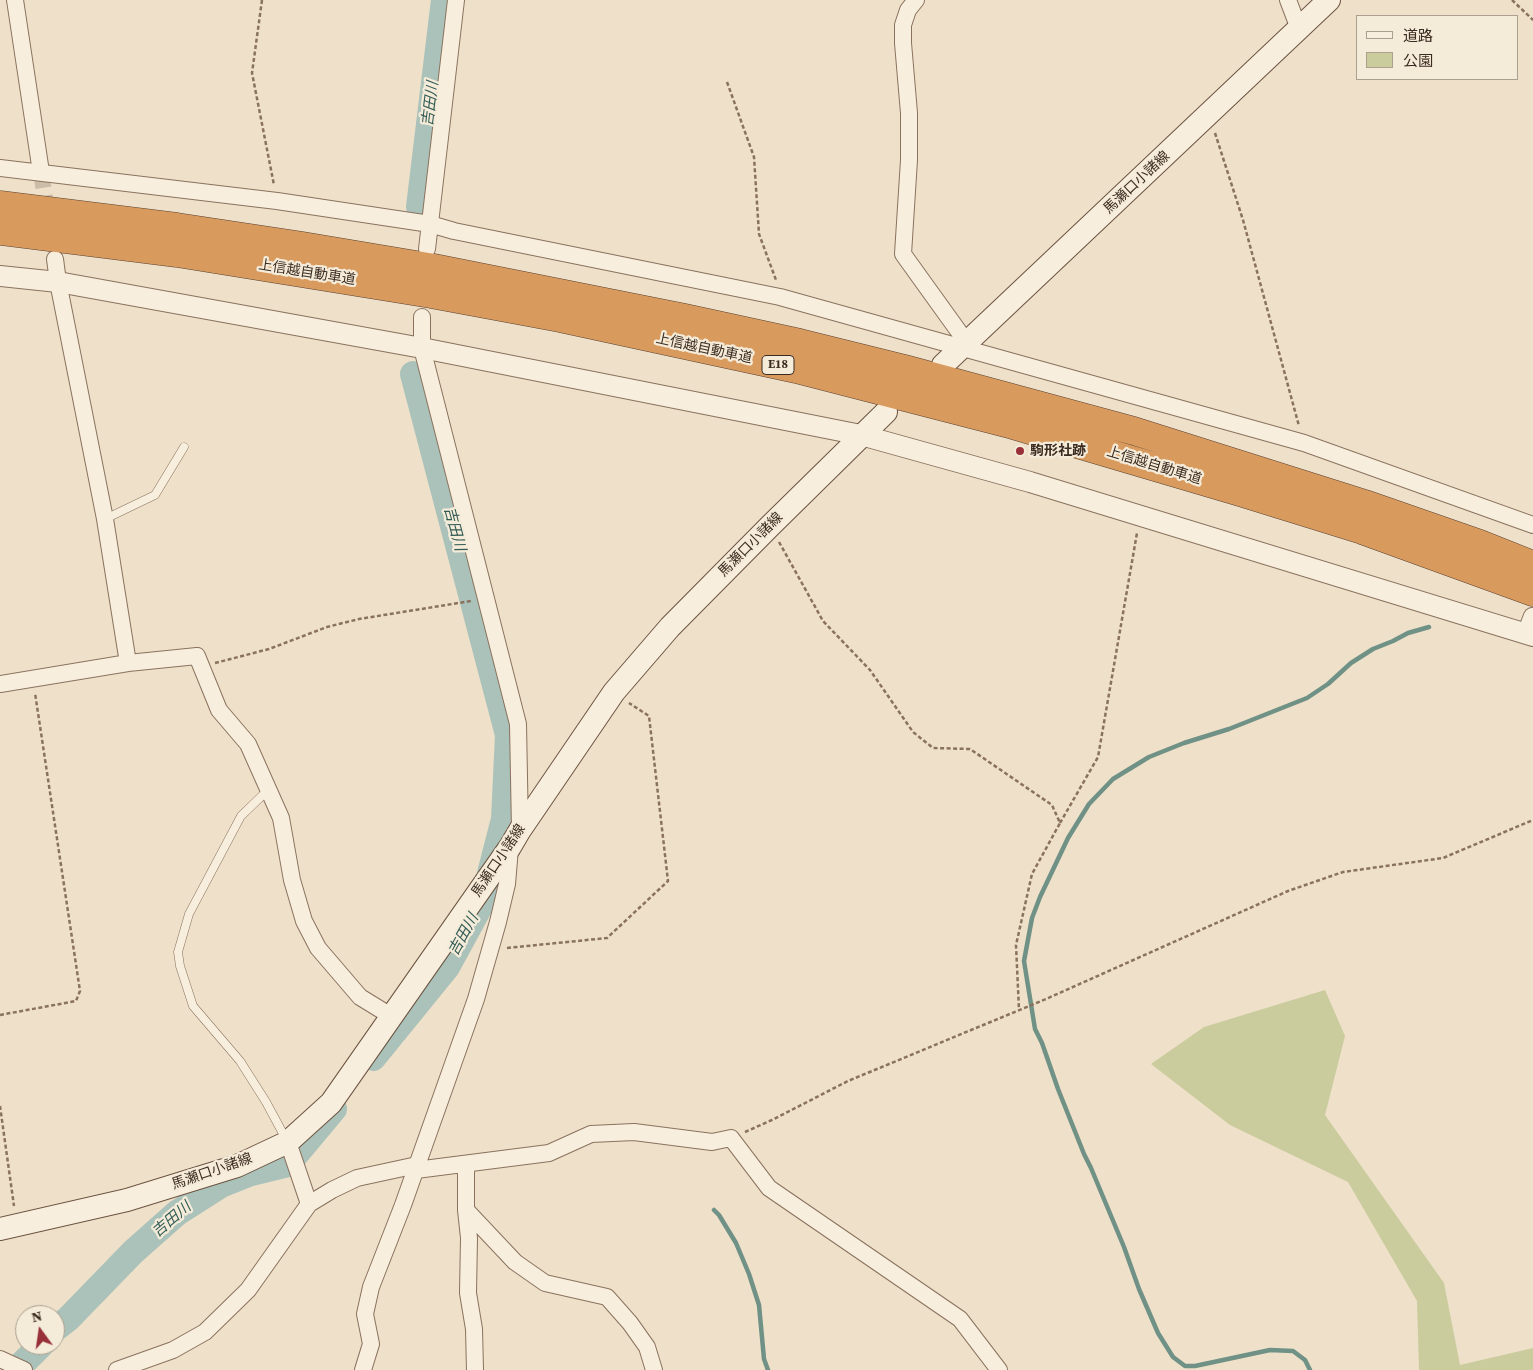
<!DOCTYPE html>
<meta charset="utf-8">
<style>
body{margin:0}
#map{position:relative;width:1533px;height:1370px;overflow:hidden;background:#eee0c9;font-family:"Source Serif 4","Noto Sans JP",serif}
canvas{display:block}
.legend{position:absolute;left:1356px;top:15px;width:162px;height:65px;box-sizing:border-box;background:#f5ebd9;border:1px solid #ab9f8f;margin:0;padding:6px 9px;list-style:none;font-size:15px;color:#3b2c21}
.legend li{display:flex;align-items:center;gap:10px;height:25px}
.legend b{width:25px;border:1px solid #ab9f8f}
.north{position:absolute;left:15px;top:1305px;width:50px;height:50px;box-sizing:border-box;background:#f5ebd9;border:1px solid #ab9f8f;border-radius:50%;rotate:346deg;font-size:14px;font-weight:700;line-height:20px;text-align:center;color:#3b2c21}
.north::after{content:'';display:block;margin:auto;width:18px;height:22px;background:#973038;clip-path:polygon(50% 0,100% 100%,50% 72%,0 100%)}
</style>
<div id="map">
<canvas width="1533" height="1370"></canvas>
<ul class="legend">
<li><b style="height:6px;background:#f8eedd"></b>道路</li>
<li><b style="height:14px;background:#cacc9d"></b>公園</li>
</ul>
<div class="north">N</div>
</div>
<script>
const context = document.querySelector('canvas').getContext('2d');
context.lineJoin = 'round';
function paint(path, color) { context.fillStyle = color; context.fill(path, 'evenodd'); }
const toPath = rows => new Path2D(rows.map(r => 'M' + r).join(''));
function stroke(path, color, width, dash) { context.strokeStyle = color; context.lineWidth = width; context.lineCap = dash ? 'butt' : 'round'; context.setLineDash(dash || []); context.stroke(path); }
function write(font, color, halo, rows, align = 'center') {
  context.font = font + ' "Source Serif 4","Noto Sans JP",serif'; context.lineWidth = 4.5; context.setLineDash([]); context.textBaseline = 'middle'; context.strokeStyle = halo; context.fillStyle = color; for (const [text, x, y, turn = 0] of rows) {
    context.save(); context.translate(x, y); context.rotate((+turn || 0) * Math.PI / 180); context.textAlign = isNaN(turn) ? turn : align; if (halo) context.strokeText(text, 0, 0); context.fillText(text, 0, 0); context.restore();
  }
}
paint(toPath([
 [1325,990,1345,1036,1325,1115,1444,1283,1460,1365,1533,1348,1533,1370,1419,1370,1417,1301,1348,1182,1230,1125,1151,1064,1204,1027]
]), '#cacc9d');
stroke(toPath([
 [714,1210,719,1215,736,1243,749,1274,759,1305,764,1359,768,1370],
 [1310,1370,1305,1360,1293,1351,1270,1350,1195,1366,1185,1366,1173,1357,1158,1333,1139,1289,1124,1247,1091,1168,1084,1154,1058,1089,1042,1043,1035,1029,1024,961,1032,918,1040,897,1068,838,1089,804,1113,779,1149,757,1184,743,1229,729,1307,698,1328,684,1351,663,1373,649,1393,641,1408,633,1429,627]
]), '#709186', 4.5);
stroke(toPath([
 [419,207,444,0],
 [373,1058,447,967,483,901,504,819,508,735,413,374],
 [55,1329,68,1319,133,1252,177,1213,221,1185,251,1173,288,1164,334,1109],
 [16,1370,41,1345]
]), '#aac2b9', 26);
stroke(toPath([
 [41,172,48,217]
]), '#cabca7', 16, [16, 8]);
const service = toPath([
 [105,519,155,495,184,447],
 [268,790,241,816,189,914,178,952,180,966,193,1006,240,1061,266,1102,287,1141]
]);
const minor = toPath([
 [15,0,41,172],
 [916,0,908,10,903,25,903,43,909,113,909,160,903,254,967,343],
 [1288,0,1299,29],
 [0,168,277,201,430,224,454,231,780,297,1304,443,1533,525],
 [427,249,456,0],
 [55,259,58,282,105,519,128,663,197,656,219,710,248,744,281,818,292,880,304,921,318,948,360,997,391,1016],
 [422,317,422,348,518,724,520,830],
 [1525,634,1532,616],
 [0,684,128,663],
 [288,1142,309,1204],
 [466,1165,466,1210,469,1238,468,1293,474,1329,475,1370],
 [416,1170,549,1153,591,1134,634,1132,712,1142,731,1138,769,1188,960,1319,999,1370],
 [466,1210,515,1262,545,1283,607,1297,630,1323,647,1347,654,1370],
 [0,1359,24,1370],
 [117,1370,173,1350,205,1332,248,1290,309,1204,332,1190,357,1178,417,1165],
 [363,1370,371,1344,365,1314,371,1287,403,1205,476,999,498,922,507,884,510,848]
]);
const tertiary = toPath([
 [0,276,58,282,422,348,861,435,1030,482,1533,636]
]);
const secondary = toPath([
 [943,365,1329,0],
 [0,1229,127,1200,237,1166,288,1142,331,1103,510,847,520,830,614,692,670,627,770,526,886,412]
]);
const motorway = toPath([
 [0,205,177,227,303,246,434,268,685,318,800,343,909,370,1134,431,1365,504,1480,544,1533,565],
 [0,231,177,253,431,294,560,318,796,369,1013,425,1240,492,1362,530,1533,592]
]);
stroke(service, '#8a725e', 9);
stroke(minor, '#8a725e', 18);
stroke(tertiary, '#8a725e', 22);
stroke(secondary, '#6c5341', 24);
stroke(motorway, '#584132', 29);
stroke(toPath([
 [262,0,252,73,274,185],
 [1512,0,1533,20],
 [727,82,754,157,759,234,776,280],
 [1215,133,1243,220,1299,426],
 [779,542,823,621,870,670,913,732,933,748,970,749,1052,805,1060,823,1032,874,1016,945,1019,1010],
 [215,663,269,649,327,627,359,619,471,601],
 [1060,823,1098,757,1137,533],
 [507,948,607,938,668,881,649,716,629,703],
 [0,1015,76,1001,80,991,35,693],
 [0,1106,14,1206],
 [745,1132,772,1120,848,1081,1046,999,1288,891,1343,872,1443,858,1533,820]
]), '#8a725e', 2.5, [4, 2.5]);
stroke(service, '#f8eedd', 8);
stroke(minor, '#f8eedd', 16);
stroke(tertiary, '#f8eedd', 20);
stroke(secondary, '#f8eedd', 22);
stroke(motorway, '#d99a5e', 28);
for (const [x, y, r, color] of [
 [1020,451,5,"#973038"]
]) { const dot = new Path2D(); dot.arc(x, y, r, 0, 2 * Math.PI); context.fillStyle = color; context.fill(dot); stroke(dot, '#f5ebd9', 2); }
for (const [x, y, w] of [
 [778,365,32]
]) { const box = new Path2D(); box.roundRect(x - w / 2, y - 9.5, w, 19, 4); context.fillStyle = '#f5ebd9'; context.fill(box); stroke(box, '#3b2c21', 1); }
write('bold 12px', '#3b2c21', null, [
 ["E18",778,365]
]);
write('14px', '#3b2c21', '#f5ebd9', [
 ["馬瀬口小諸線",1137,183,-43],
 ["上信越自動車道",307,273,9],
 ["上信越自動車道",704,349,12],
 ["上信越自動車道",1154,466,17],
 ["馬瀬口小諸線",751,545,-45],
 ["馬瀬口小諸線",499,861,-56],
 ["馬瀬口小諸線",212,1172,-19]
]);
write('bold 14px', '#3b2c21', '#f5ebd9', [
 ["駒形社跡",1030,451]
], 'left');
write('italic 15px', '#315a54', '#f5ebd9', [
 ["吉田川",431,104,-83],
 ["吉田川",454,529,75],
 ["吉田川",464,935,-61],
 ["吉田川",172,1220,-40]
]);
</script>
